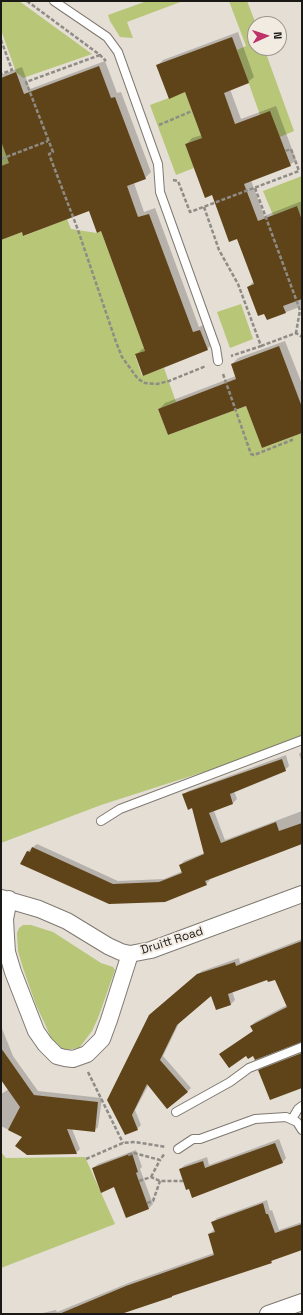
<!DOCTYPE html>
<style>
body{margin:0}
#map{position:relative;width:303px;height:1315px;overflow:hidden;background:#e4ded5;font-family:"Space Grotesk",sans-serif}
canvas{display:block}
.frame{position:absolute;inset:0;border:2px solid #1b1916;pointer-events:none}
.north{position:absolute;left:247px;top:16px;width:40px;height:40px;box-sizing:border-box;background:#f2ebe2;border:1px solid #9c9790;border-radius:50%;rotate:87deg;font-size:11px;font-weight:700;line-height:16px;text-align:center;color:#1b1916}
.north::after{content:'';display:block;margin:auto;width:14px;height:18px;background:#be3267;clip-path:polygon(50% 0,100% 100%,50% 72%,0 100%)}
</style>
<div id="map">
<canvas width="303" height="1315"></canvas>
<div class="frame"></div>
<div class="north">N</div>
</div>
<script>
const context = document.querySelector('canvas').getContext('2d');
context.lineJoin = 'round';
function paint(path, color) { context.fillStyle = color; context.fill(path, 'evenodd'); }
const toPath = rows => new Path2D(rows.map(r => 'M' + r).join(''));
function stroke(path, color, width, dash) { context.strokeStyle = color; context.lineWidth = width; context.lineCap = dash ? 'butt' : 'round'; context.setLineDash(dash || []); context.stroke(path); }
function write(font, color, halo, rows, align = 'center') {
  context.font = font + ' "Space Grotesk",sans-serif'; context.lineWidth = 4; context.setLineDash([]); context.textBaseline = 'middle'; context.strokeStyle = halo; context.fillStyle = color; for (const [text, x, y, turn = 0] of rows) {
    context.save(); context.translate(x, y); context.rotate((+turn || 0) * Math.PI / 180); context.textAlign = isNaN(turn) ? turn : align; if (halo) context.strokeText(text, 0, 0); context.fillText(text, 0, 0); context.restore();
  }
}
paint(toPath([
 [1,1,19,1,92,54,23,78,16,72,1,30],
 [147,1,183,1,127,22,133,38,120,37,110,21,108,15],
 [229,1,247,1,256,24,255,48,264,48,294,131,280,137,260,115,237,50,246,46],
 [185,92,202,138,185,144,194,168,176,175,150,105],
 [1,141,25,157,1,166],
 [302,176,302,220,297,206,273,215,263,191],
 [67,219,71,229,97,233,101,231,145,351,135,355,142,376,164,368,176,402,158,409,168,435,246,406,262,448,302,433,302,735,216,768,101,805,1,843,1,240,22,232,24,236],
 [241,304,253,339,230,348,217,312],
 [23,925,31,925,53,932,101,963,113,967,115,970,98,1018,92,1031,79,1048,64,1050,58,1046,51,1038,45,1024,36,1005,22,965,18,951,17,933,19,928],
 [1,1152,6,1158,85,1157,115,1224,1,1268]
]), '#b7c677');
paint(toPath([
 [238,32,254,77,248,82,230,89,241,119,276,106,296,160,290,165,251,180,264,216,302,201,302,306,268,319,248,287,254,281,238,238,213,194,187,144,192,138,202,135,186,91,157,66,163,60],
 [105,61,117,93,121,92,151,172,145,178,134,183,144,212,155,208,199,327,206,324,213,343,207,349,136,355,142,349,145,348,101,230,90,209,1,239,1,75,22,67,30,89],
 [285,341,302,384,302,432,247,405,159,409,165,403,236,376,232,364,238,358],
 [302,751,302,762,299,754],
 [286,755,289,766,285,770,234,791,237,799,233,803,214,811,225,840,302,811,302,843,209,878,210,880,206,884,165,901,22,864,28,851,37,844,118,881,164,879,183,871,180,865,184,861,204,853,192,807,184,795,188,791],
 [302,939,302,1041,254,1055,221,1054,253,1031,251,1026,255,1022,287,1005,276,978,267,979,232,991,235,1000,231,1004,212,995,180,1021,163,1056,191,1088,187,1092,149,1084,135,1110,141,1125,137,1129,125,1134,154,1011,202,971,239,958,240,963],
 [1,1026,13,1056,38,1091,102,1098,98,1127,94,1131,72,1129,80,1149,76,1153,23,1137,1,1126,1,1094,9,1089,1,1078],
 [302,1051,302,1087,260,1070,264,1066],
 [279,1139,286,1158,282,1163,192,1196,180,1169,185,1165,207,1157,209,1165],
 [136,1150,142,1167,140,1169,153,1204,149,1208,115,1186,93,1168,98,1164],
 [267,1200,270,1211,272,1210,279,1230,302,1222,302,1249,274,1259,271,1262,121,1314,38,1314,56,1310,57,1312,131,1282,214,1253,209,1234,215,1229,213,1222,217,1218]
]), '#0003');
paint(toPath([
 [232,37,249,83,224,93,235,124,270,111,291,166,244,184,258,221,297,206,302,220,302,299,283,306,286,313,267,320,264,314,258,316,247,287,254,284,237,239,229,242,212,195,205,198,185,144,202,138,185,92,169,99,156,65],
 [99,66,111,98,115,97,146,179,127,186,138,217,149,214,193,332,200,330,208,350,143,376,135,354,145,351,101,231,97,233,89,211,23,236,22,232,1,240,1,166,9,163,1,141,1,78,16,72,24,94],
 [279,346,302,407,302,433,262,448,246,406,168,435,158,409,236,379,231,364],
 [282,759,286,771,230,794,233,804,209,813,221,843,276,822,279,831,302,823,302,844,205,881,207,885,165,902,109,904,20,864,27,851,30,852,32,847,113,884,159,882,182,873,179,865,204,854,192,808,188,810,182,794],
 [302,941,302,1042,255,1060,253,1056,248,1059,246,1056,229,1068,219,1054,253,1031,250,1026,287,1007,275,980,268,982,267,980,228,994,231,1005,216,1010,211,996,177,1025,160,1060,188,1092,167,1109,147,1084,132,1115,138,1130,125,1135,107,1100,149,1015,197,974,235,962,236,966],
 [1,1048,34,1095,98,1102,95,1132,67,1129,77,1154,27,1155,15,1146,22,1137,8,1130,20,1107,1,1080],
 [302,1053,302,1088,270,1100,258,1070],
 [275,1143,283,1163,192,1198,189,1189,186,1190,179,1169,203,1161,205,1168],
 [132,1153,138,1172,136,1173,149,1209,126,1218,114,1187,101,1193,92,1168],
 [263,1203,266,1214,268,1214,275,1233,302,1224,302,1250,271,1261,272,1263,172,1296,172,1297,121,1314,59,1314,126,1286,214,1255,208,1234,215,1232,211,1222]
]), '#604419');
const lane = toPath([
 [54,1,107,37,118,52,158,164,160,192,216,348,218,361],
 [101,821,120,809,302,740],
 [176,1112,230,1082,249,1068,302,1047],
 [292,1119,298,1109,302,1106],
 [178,1149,193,1139,200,1139,255,1119,286,1117,297,1122,302,1130]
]);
const street = toPath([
 [1,898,39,909,67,921,108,946,121,952,130,954,151,950,302,894],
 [9,899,5,919,6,937,7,952,13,972,36,1031,45,1044,57,1056,65,1058,73,1059,87,1054,102,1039,109,1020,130,954],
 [268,1314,302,1302]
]);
stroke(lane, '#7f7971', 10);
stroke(street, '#7f7971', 18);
stroke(toPath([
 [27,1,100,55,106,61],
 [1,40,12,70,1,74],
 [100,55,26,82,53,152,49,154,78,230,116,342,122,357,138,379,145,383,157,384,169,381,206,366],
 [159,125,192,111],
 [1,159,48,141],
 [173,180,178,181,190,212,299,171,291,149,285,151],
 [255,188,300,310,296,333],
 [204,207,219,250,238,284,261,346,231,356],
 [261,346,296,333,302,337],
 [223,374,251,454,254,455,292,440,291,438],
 [88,1072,123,1143],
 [128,1155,134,1153,160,1160,165,1153],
 [86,1159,123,1143,135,1142,166,1147],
 [151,1177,160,1160],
 [139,1181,151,1177,160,1181,183,1181],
 [147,1203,153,1201,160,1181]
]), '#8f8b85', 2.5, [4, 2]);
stroke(lane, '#fff', 8);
stroke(street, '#fff', 16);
write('12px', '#1b1916', '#f2ebe2', [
 ["Druitt Road",172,941,-18]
]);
</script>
